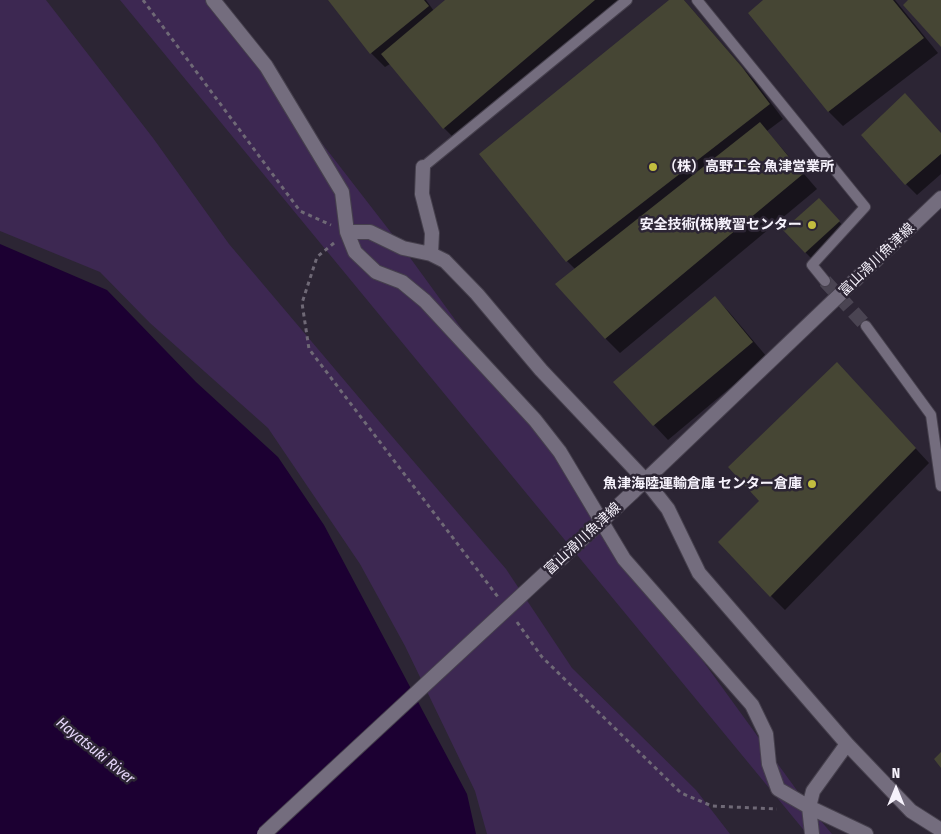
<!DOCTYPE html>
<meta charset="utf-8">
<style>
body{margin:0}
#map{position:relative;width:941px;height:834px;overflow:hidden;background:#2c2534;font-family:"Fira Sans Condensed",sans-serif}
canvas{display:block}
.north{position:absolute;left:871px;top:764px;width:50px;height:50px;-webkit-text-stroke:4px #2c2534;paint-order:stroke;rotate:0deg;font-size:14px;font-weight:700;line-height:20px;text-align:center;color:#f6f2fc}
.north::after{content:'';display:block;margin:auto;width:18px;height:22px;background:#f6f2fc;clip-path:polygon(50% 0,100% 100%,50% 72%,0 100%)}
</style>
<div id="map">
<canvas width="941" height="834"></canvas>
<div class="north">N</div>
</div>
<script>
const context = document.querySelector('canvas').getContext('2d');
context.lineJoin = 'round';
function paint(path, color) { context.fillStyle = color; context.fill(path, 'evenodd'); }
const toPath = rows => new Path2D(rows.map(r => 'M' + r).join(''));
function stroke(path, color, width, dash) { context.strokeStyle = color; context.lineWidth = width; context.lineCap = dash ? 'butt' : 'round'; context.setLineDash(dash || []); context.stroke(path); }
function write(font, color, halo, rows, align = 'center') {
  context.font = font + ' "Fira Sans Condensed","Noto Sans JP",sans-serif'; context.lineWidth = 5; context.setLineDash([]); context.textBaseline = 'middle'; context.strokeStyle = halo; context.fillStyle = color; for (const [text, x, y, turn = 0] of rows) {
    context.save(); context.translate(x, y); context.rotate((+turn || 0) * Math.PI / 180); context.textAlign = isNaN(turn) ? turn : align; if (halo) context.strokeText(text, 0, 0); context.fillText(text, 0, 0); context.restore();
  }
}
paint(toPath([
 [0,0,46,0,153,138,229,244,378,420,506,569,572,668,696,790,730,834,487,834,475,791,405,646,360,564,268,428,150,323,100,272,0,231],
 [120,0,211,0,403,248,809,807,832,834,807,834]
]), '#3d2852');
paint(toPath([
 [0,244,107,290,196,382,278,457,324,525,467,794,476,834,0,834]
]), '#1c0032');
paint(toPath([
 [330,0,426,0,434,11,447,0,627,0,458,142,444,128,390,64,385,67,371,53],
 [671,0,684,0,756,83,783,119,767,131,817,189,620,353,605,338,575,269,567,261],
 [765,0,895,0,938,53,843,126,829,112,749,13],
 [941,133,941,174,917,195,906,184],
 [818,199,846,229,813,260,805,252],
 [715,298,729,312,767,357,668,440,654,425],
 [851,378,929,463,785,610,771,596,760,501]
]), '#0007');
paint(toPath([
 [328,0,424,0,429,6,370,54],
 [445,0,595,0,443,129,381,54],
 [669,0,684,0,742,67,770,104,566,262,479,154],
 [763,0,893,0,924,38,828,112,748,13],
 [908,0,941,0,941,47,903,5],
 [905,93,941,133,941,154,905,185,861,135],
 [760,122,803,174,605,339,555,284],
 [819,198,840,221,805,253,783,230],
 [715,296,753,342,653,426,613,382],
 [837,362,916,448,770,597,718,542,759,501,728,467],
 [941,752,941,768,934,759]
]), '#464634');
stroke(toPath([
 [825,281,866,326]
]), '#4a4452', 14, [14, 7]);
const service = toPath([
 [697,0,865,207,812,265,825,281],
 [423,167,627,0],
 [866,326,931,415,941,486]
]);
const minor = toPath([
 [213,0,266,66,342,192,347,232,370,232,403,248,431,254,445,261,477,294,541,370,646,481,668,509,699,573,847,744,911,811,941,830],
 [423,167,422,194,432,233,431,254],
 [347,232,355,252,376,272,402,282,425,301,535,420,560,452,624,559,752,705,766,734,769,764,778,789,809,807,866,834],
 [812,834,809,807,813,791,847,744]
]);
const secondary = toPath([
 [633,492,941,198]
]);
stroke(service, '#46404d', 12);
stroke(minor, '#46404d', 16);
stroke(secondary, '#46404d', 16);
stroke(toPath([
 [143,0,300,211,331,225],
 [334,243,317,257,302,303,309,349,498,597],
 [517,622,542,657,681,793,712,806,777,809]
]), '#6f6976', 3, [4, 4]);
stroke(service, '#746d7e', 10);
stroke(minor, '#746d7e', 14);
stroke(secondary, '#746d7e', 14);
const secondaryBridge = toPath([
 [264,834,633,492]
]);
stroke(secondaryBridge, '#46404d', 16, []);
stroke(secondaryBridge, '#746d7e', 14);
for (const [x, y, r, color] of [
 [653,167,5,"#c2bd3f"],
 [812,225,5,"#c2bd3f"],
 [812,484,5,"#c2bd3f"]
]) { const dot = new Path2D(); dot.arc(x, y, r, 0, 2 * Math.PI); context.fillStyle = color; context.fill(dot); stroke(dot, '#2c2534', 2); }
write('bold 14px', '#f6f2fc', '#2c2534', [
 ["（株）高野工会 魚津営業所",663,167,"left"],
 ["安全技術(株)教習センター",802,225],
 ["魚津海陸運輸倉庫 センター倉庫",802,484]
], 'right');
write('14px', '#f6f2fc', '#2c2534', [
 ["富山滑川魚津線",877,260,-44],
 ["富山滑川魚津線",583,539,-43]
]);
write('italic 15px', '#e6d7fa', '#2c2534', [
 ["Hayatsuki River",95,751,39]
]);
</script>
